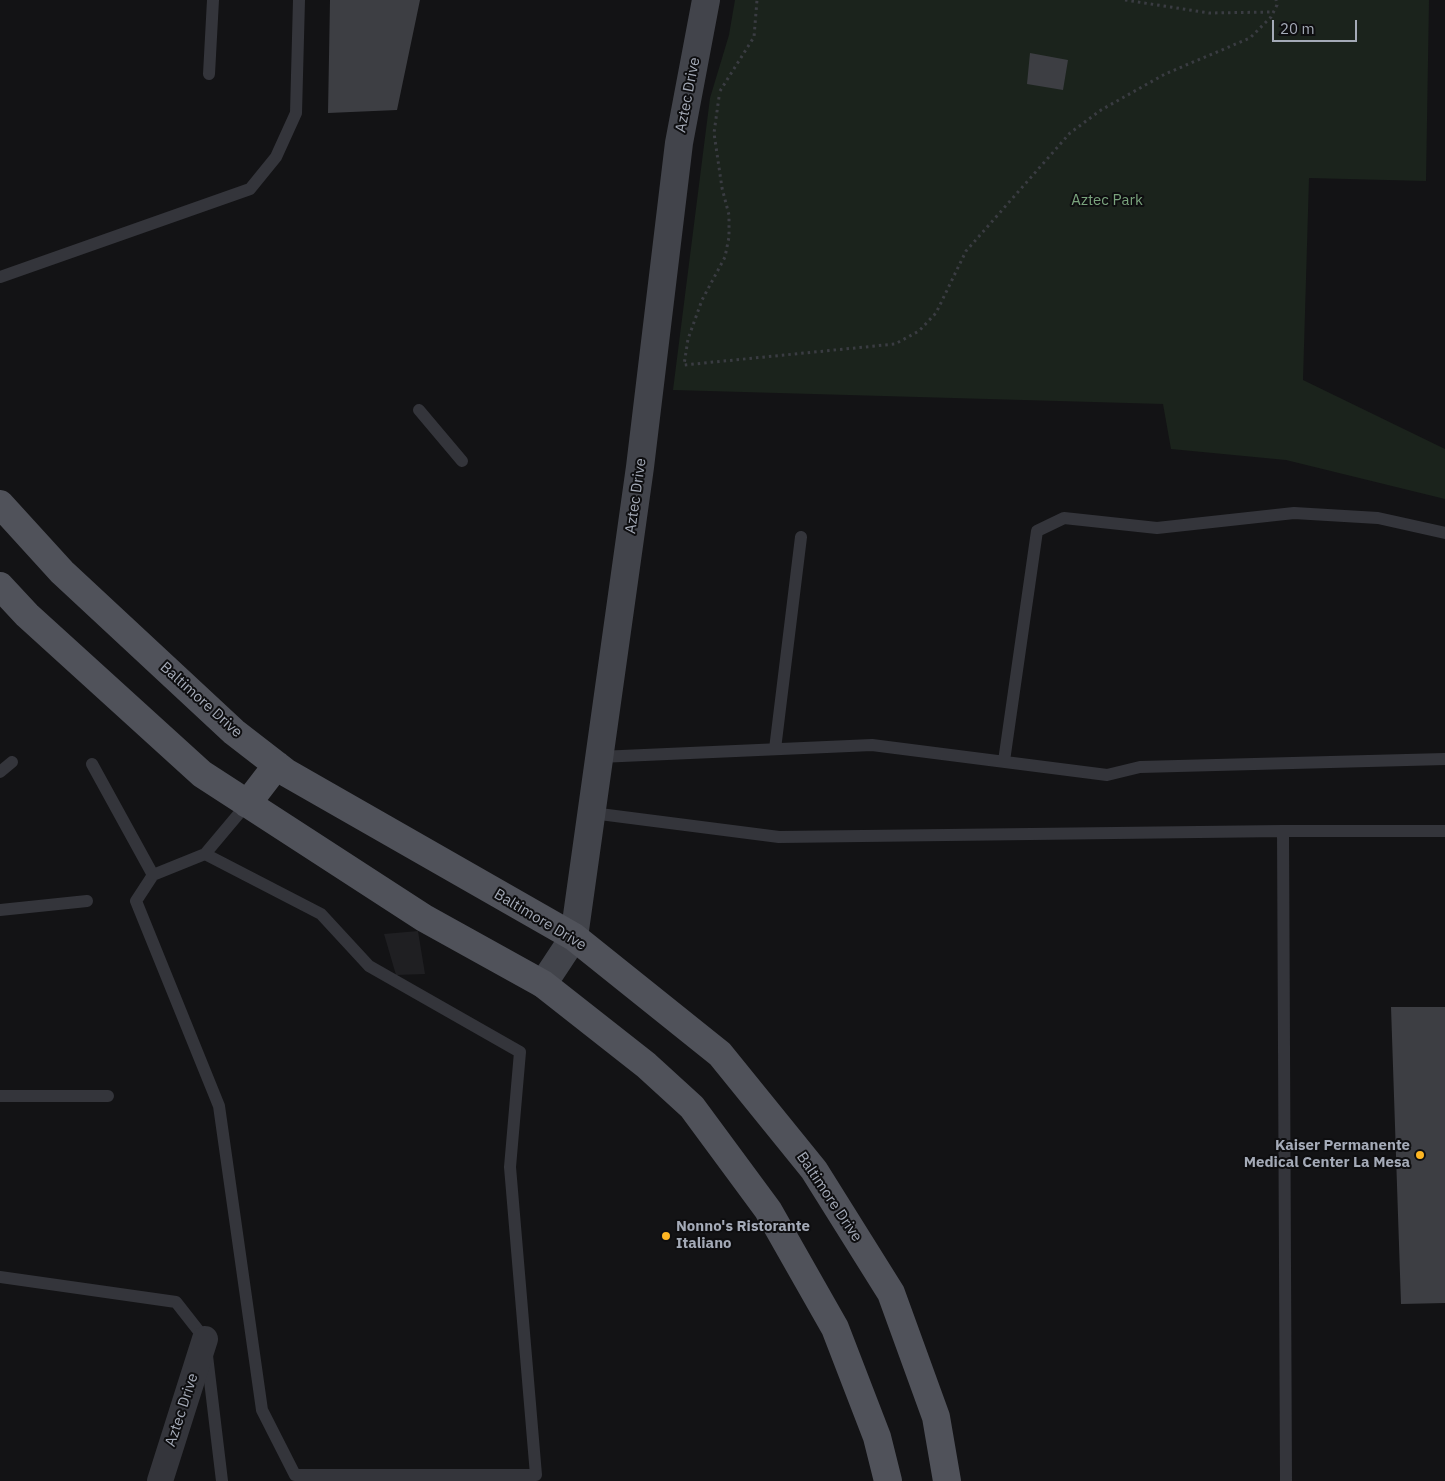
<!DOCTYPE html>
<style>
body{margin:0}
#map{position:relative;width:1445px;height:1481px;overflow:hidden;background:#131315;font-family:"IBM Plex Sans",sans-serif}
canvas{display:block}
.scale{position:absolute;left:1272px;top:20px;width:85px;height:22px;box-sizing:border-box;border:2px solid #a4aab7;border-top:0;padding-left:6px;font-size:15px;line-height:18px;white-space:nowrap;color:#a4aab7;-webkit-text-stroke:4px #0e0e10;paint-order:stroke}
</style>
<div id="map">
<canvas width="1445" height="1481"></canvas>
<div class="scale">20 m</div>
</div>
<script>
const context = document.querySelector('canvas').getContext('2d');
context.lineJoin = 'round';
function paint(path, color) { context.fillStyle = color; context.fill(path, 'evenodd'); }
const toPath = rows => new Path2D(rows.map(r => 'M' + r).join(''));
function stroke(path, color, width, dash) { context.strokeStyle = color; context.lineWidth = width; context.lineCap = dash ? 'butt' : 'round'; context.setLineDash(dash || []); context.stroke(path); }
function write(font, color, halo, rows, align = 'center') {
  context.font = font + ' "IBM Plex Sans",sans-serif'; context.lineWidth = 4; context.setLineDash([]); context.textBaseline = 'middle'; context.strokeStyle = halo; context.fillStyle = color; for (const [text, x, y, turn = 0] of rows) {
    context.save(); context.translate(x, y); context.rotate((+turn || 0) * Math.PI / 180); context.textAlign = isNaN(turn) ? turn : align; if (halo) context.strokeText(text, 0, 0); context.fillText(text, 0, 0); context.restore();
  }
}
paint(toPath([
 [418,931,425,974,396,975,384,934]
]), '#1f1f22');
paint(toPath([
 [735,0,1429,0,1426,181,1309,178,1303,380,1445,449,1445,499,1286,460,1171,449,1163,404,673,390,710,98,729,35]
]), '#1b231c');
paint(toPath([
 [330,0,420,0,397,110,328,113],
 [1030,53,1068,60,1063,90,1027,84],
 [1391,1007,1445,1007,1445,1303,1401,1304]
]), '#3d3e43');
stroke(toPath([
 [1125,0,1209,13,1273,12],
 [720,91,754,37,757,0],
 [719,97,714,133,722,188,729,215,729,237,725,257,702,300,688,339,684,365,895,344,919,331,936,313,966,251,1070,133,1101,110,1165,74,1250,38,1271,17,1277,5,1276,0]
]), '#3a3c42', 3, [2.5, 4]);
stroke(toPath([
 [209,74,213,0],
 [0,277,250,189,276,157,296,113,299,0],
 [419,410,462,461],
 [775,749,801,537],
 [599,757,872,745,1107,775,1140,767,1445,759],
 [1004,761,1037,531,1064,518,1157,528,1294,513,1378,518,1445,533],
 [92,764,153,875,205,854,247,804],
 [0,772,12,762],
 [592,813,779,837,1283,831,1445,831],
 [1283,831,1286,1481],
 [153,875,136,901,219,1106,262,1410,295,1475,536,1475,510,1167,520,1052,369,966,321,914,205,854],
 [0,910,87,901],
 [0,1096,108,1096],
 [0,1277,176,1302,205,1339,222,1481]
]), '#34353b', 12);
stroke(toPath([
 [160,1481,205,1339]
]), '#34353b', 26);
stroke(toPath([
 [543,984,574,937,640,467,679,143,706,0]
]), '#42444b', 28);
stroke(toPath([
 [0,504,62,572,234,732,287,773,574,937,720,1054,814,1170,891,1293,936,1417,947,1481],
 [0,586,27,615,202,774,424,918,543,984,646,1065,692,1107,768,1210,835,1328,877,1437,888,1481],
 [247,804,277,765]
]), '#50525a', 28);
for (const [x, y, r, color] of [
 [1420,1155,5,"#feb623"],
 [666,1236,5,"#feb623"]
]) { const dot = new Path2D(); dot.arc(x, y, r, 0, 2 * Math.PI); context.fillStyle = color; context.fill(dot); stroke(dot, '#0e0e10', 2); }
write('15px', '#a4aab7', '#0e0e10', [
 ["Aztec Drive",688,95,-79],
 ["Aztec Drive",636,496,-82],
 ["Baltimore Drive",201,700,42],
 ["Baltimore Drive",540,920,31],
 ["Baltimore Drive",829,1197,56],
 ["Aztec Drive",182,1410,-72]
]);
write('15px', '#7aa37d', '#0e0e10', [
 ["Aztec Park",1107,201]
]);
write('bold 15px', '#a4aab7', '#0e0e10', [
 ["Kaiser Permanente",1410,1146],
 ["Medical Center La Mesa",1410,1163],
 ["Nonno's Ristorante",676,1227,"left"],
 ["Italiano",676,1244,"left"]
], 'right');
</script>
